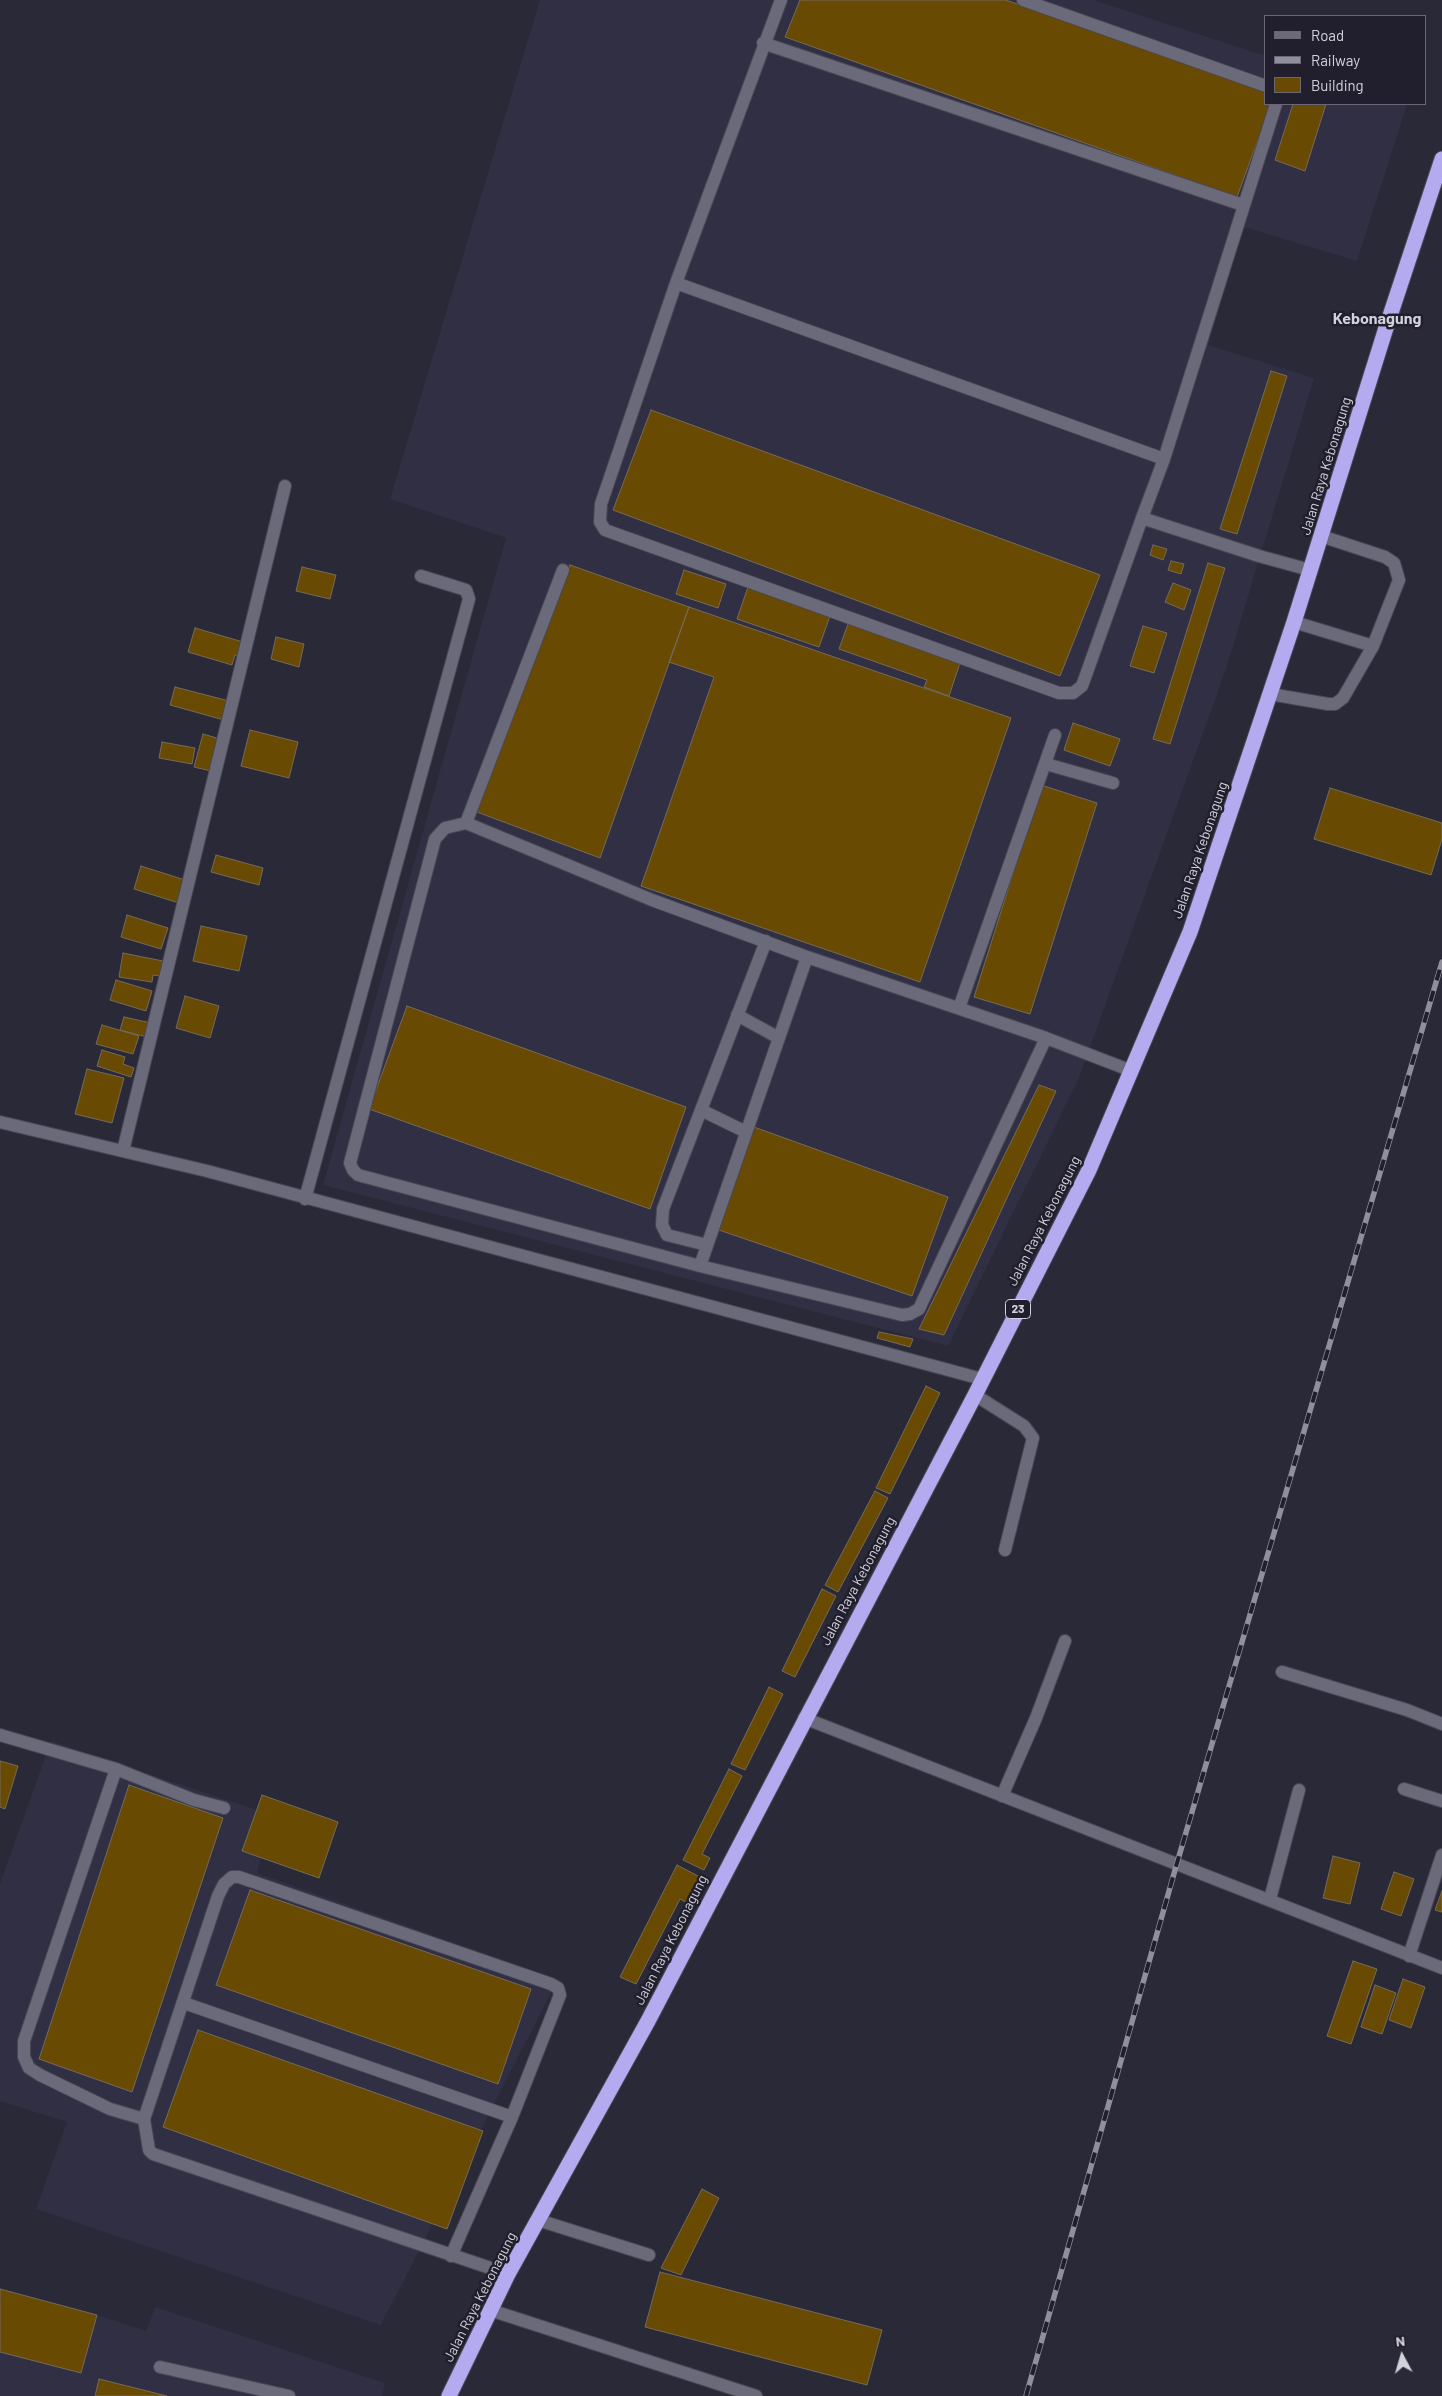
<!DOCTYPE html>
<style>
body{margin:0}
#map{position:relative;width:1442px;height:2396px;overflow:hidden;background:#2a2937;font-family:Barlow,sans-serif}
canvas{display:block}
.legend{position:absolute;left:1264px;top:15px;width:162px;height:90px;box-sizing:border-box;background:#211f2d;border:1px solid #686773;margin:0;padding:6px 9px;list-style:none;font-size:15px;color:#d3d2dc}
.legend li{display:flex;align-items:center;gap:10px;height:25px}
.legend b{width:25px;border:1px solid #686773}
.north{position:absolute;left:1377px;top:2331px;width:50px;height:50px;-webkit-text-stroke:4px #211f2d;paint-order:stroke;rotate:354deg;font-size:14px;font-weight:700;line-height:20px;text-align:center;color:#d3d2dc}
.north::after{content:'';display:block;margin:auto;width:18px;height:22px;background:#d3d2dc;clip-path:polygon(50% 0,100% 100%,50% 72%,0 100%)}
</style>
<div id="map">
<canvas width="1442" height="2396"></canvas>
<ul class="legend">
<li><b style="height:6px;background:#6b6a7b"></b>Road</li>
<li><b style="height:6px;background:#908f9b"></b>Railway</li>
<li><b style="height:14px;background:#694a02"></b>Building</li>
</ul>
<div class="north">N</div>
</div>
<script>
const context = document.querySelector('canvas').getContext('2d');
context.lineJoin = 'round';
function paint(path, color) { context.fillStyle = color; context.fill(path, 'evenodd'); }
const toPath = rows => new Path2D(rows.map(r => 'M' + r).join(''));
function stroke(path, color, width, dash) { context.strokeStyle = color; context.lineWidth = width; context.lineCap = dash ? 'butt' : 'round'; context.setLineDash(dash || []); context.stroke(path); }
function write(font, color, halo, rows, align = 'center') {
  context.font = font + ' Barlow,sans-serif'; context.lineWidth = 5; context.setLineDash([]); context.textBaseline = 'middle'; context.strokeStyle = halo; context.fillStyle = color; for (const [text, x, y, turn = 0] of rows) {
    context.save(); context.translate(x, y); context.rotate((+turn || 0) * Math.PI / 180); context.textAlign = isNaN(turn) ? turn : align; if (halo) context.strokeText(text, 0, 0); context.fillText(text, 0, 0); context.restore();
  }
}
paint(toPath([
 [540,0,1093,0,1266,56,1266,104,1407,104,1357,261,1244,227,1208,345,1314,378,1226,669,1079,1078,948,1346,323,1185,506,538,390,499],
 [51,1741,272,1815,257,1873,558,1979,381,2325,36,2209,67,2122,0,2101,0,1884],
 [0,2289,97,2315,146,2331,155,2307,385,2383,382,2396,0,2396]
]), '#312f43');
const building = toPath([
 [800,0,1006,0,1266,92,1266,104,1271,104,1237,197,785,37,800,0],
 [1293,104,1326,104,1305,171,1275,160,1293,104],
 [1271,371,1287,376,1237,534,1220,529,1271,371],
 [651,410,1100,575,1060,676,613,510,651,410],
 [1153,545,1167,549,1163,560,1150,555,1153,545],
 [1171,561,1184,564,1181,574,1168,570,1171,561],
 [1208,563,1225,568,1170,744,1153,739,1208,563],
 [570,565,689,607,600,858,477,812,570,565],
 [302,567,336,575,330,599,296,591,302,567],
 [684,570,726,584,718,608,676,594,684,570],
 [1173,583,1191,590,1184,610,1165,602,1173,583],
 [748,587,830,616,819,647,737,619,748,587],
 [689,607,1011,718,920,982,641,886,714,677,669,662,689,607],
 [848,624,960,663,949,696,924,687,927,680,839,649,848,624],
 [1143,626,1167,633,1154,673,1130,666,1143,626],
 [195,628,243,642,239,656,235,655,232,665,188,652,195,628],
 [276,637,304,644,299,667,271,659,276,637],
 [175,687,229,701,224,720,170,705,175,687],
 [1073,723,1120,739,1110,766,1064,750,1073,723],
 [250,730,298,742,289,778,241,766,250,730],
 [203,734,220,739,211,771,194,767,203,734],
 [162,742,195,748,192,764,159,758,162,742],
 [1041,785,1097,803,1030,1014,974,997,1041,785],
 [1330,788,1442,823,1442,839,1431,875,1314,839,1330,788],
 [216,855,263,868,259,885,211,872,216,855],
 [141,866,185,880,179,903,134,889,141,866],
 [127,915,168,928,161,949,121,937,127,915],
 [201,926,247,936,239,971,193,961,201,926],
 [123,953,163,961,160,976,153,975,152,982,119,977,123,953],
 [116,980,152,991,146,1011,110,1000,116,980],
 [185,996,219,1006,210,1038,176,1028,185,996],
 [407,1006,686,1107,650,1209,369,1109,407,1006],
 [124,1017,151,1023,147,1037,120,1030,124,1017],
 [102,1025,139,1036,133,1054,96,1044,102,1025],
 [102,1050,125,1057,123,1064,134,1068,131,1077,97,1066,102,1050],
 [87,1069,124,1078,112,1123,75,1114,87,1069],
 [1039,1085,1056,1091,944,1335,919,1329,1039,1085],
 [754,1127,948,1197,912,1296,716,1229,754,1127],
 [879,1332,913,1339,910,1347,877,1338,879,1332],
 [926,1386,940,1393,890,1494,876,1488,926,1386],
 [875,1491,888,1498,838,1592,825,1585,875,1491],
 [822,1589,836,1596,795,1677,782,1671,822,1589],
 [769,1687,783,1694,745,1770,731,1764,769,1687],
 [0,1761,18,1766,5,1809,0,1807,0,1761],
 [729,1769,742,1776,702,1854,710,1858,704,1870,683,1860,729,1769],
 [129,1785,223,1818,132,2092,39,2059,129,1785],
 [262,1795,338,1822,319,1878,242,1851,262,1795],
 [1333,1856,1360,1863,1350,1904,1323,1898,1333,1856],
 [677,1865,702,1878,689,1904,680,1899,636,1984,620,1977,677,1865],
 [1394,1872,1414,1879,1401,1916,1381,1909,1394,1872],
 [250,1890,531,1989,498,2084,216,1985,250,1890],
 [1442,1891,1442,1912,1435,1910,1442,1891],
 [1353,1961,1377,1969,1351,2044,1327,2036,1353,1961],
 [1403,1979,1425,1987,1411,2028,1389,2020,1403,1979],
 [1375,1985,1396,1993,1382,2034,1361,2027,1375,1985],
 [198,2030,483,2131,447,2229,163,2127,198,2030],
 [702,2189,719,2198,681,2275,661,2268,702,2189],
 [660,2272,882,2330,867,2385,645,2327,660,2272],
 [0,2289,97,2315,81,2373,0,2352,0,2289],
 [99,2379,167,2396,95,2396,99,2379]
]);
paint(building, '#694a02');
stroke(building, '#756b5b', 1);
const minor = toPath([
 [781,0,676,283,601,504,600,522,605,530,1059,693,1073,693,1082,686,1142,518,1259,556,1310,570],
 [1023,0,1266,86],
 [763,43,1243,205],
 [676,283,1164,459],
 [1142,518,1164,459,1276,104],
 [1294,622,1373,646],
 [1270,694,1328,704,1335,704,1343,698,1373,646,1399,580,1394,563,1385,557,1321,536],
 [1046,764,1113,783],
 [466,823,563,570],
 [959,1008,1055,735],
 [737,1015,779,1038],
 [1046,1038,919,1309,910,1314,902,1315,700,1266,358,1175,353,1170,350,1163,435,839,445,828,466,823,652,900,807,957,1046,1038,1132,1071],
 [701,1110,746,1132],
 [0,1122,207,1171,982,1379],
 [123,1151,285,486],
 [305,1199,469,599,466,590,421,576],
 [707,1245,667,1235,662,1225,663,1209,766,941],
 [700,1266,807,957],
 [975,1395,1024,1426,1033,1438,1005,1550],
 [1282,1672,1407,1710,1442,1724],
 [804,1718,1442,1968],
 [0,1735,116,1769,194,1800,224,1808],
 [116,1769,24,2041,24,2057,29,2068,40,2075,110,2109,144,2119,149,2150,153,2154,508,2274],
 [1404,1789,1442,1801],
 [1002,1796,1036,1718,1065,1641],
 [1270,1899,1299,1790],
 [1409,1956,1442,1855],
 [184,2003,512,2117],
 [144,2119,218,1896,224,1884,232,1877,239,1877,551,1984,558,1988,560,1995,512,2117,451,2256],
 [538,2220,649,2255],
 [490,2310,756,2396],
 [160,2367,289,2396]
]);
const highway = toPath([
 [449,2396,508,2274,648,2021,975,1395,1089,1170,1190,932,1294,622,1385,331,1442,159]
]);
stroke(minor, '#494753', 14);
stroke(highway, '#494753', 17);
stroke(minor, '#6b6a7b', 12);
stroke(highway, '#b3aaf0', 15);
const rail = toPath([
 [1026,2396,1177,1863,1442,962]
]);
stroke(rail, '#908f9b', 5.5);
stroke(rail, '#211f2d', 4, [11]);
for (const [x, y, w] of [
 [1018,1309,25]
]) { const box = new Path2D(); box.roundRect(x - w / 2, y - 9.5, w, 19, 4); context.fillStyle = '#211f2d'; context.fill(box); stroke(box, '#d3d2dc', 1); }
write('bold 12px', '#d3d2dc', null, [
 ["23",1018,1309]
]);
write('14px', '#d3d2dc', '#211f2d', [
 ["Jalan Raya Kebonagung",1326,466,-73],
 ["Jalan Raya Kebonagung",1200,850,-71],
 ["Jalan Raya Kebonagung",1044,1221,-63],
 ["Jalan Raya Kebonagung",858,1581,-62],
 ["Jalan Raya Kebonagung",671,1940,-63],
 ["Jalan Raya Kebonagung",480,2297,-63]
]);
write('bold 16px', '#d3d2dc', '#211f2d', [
 ["Kebonagung",1377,319]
]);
</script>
